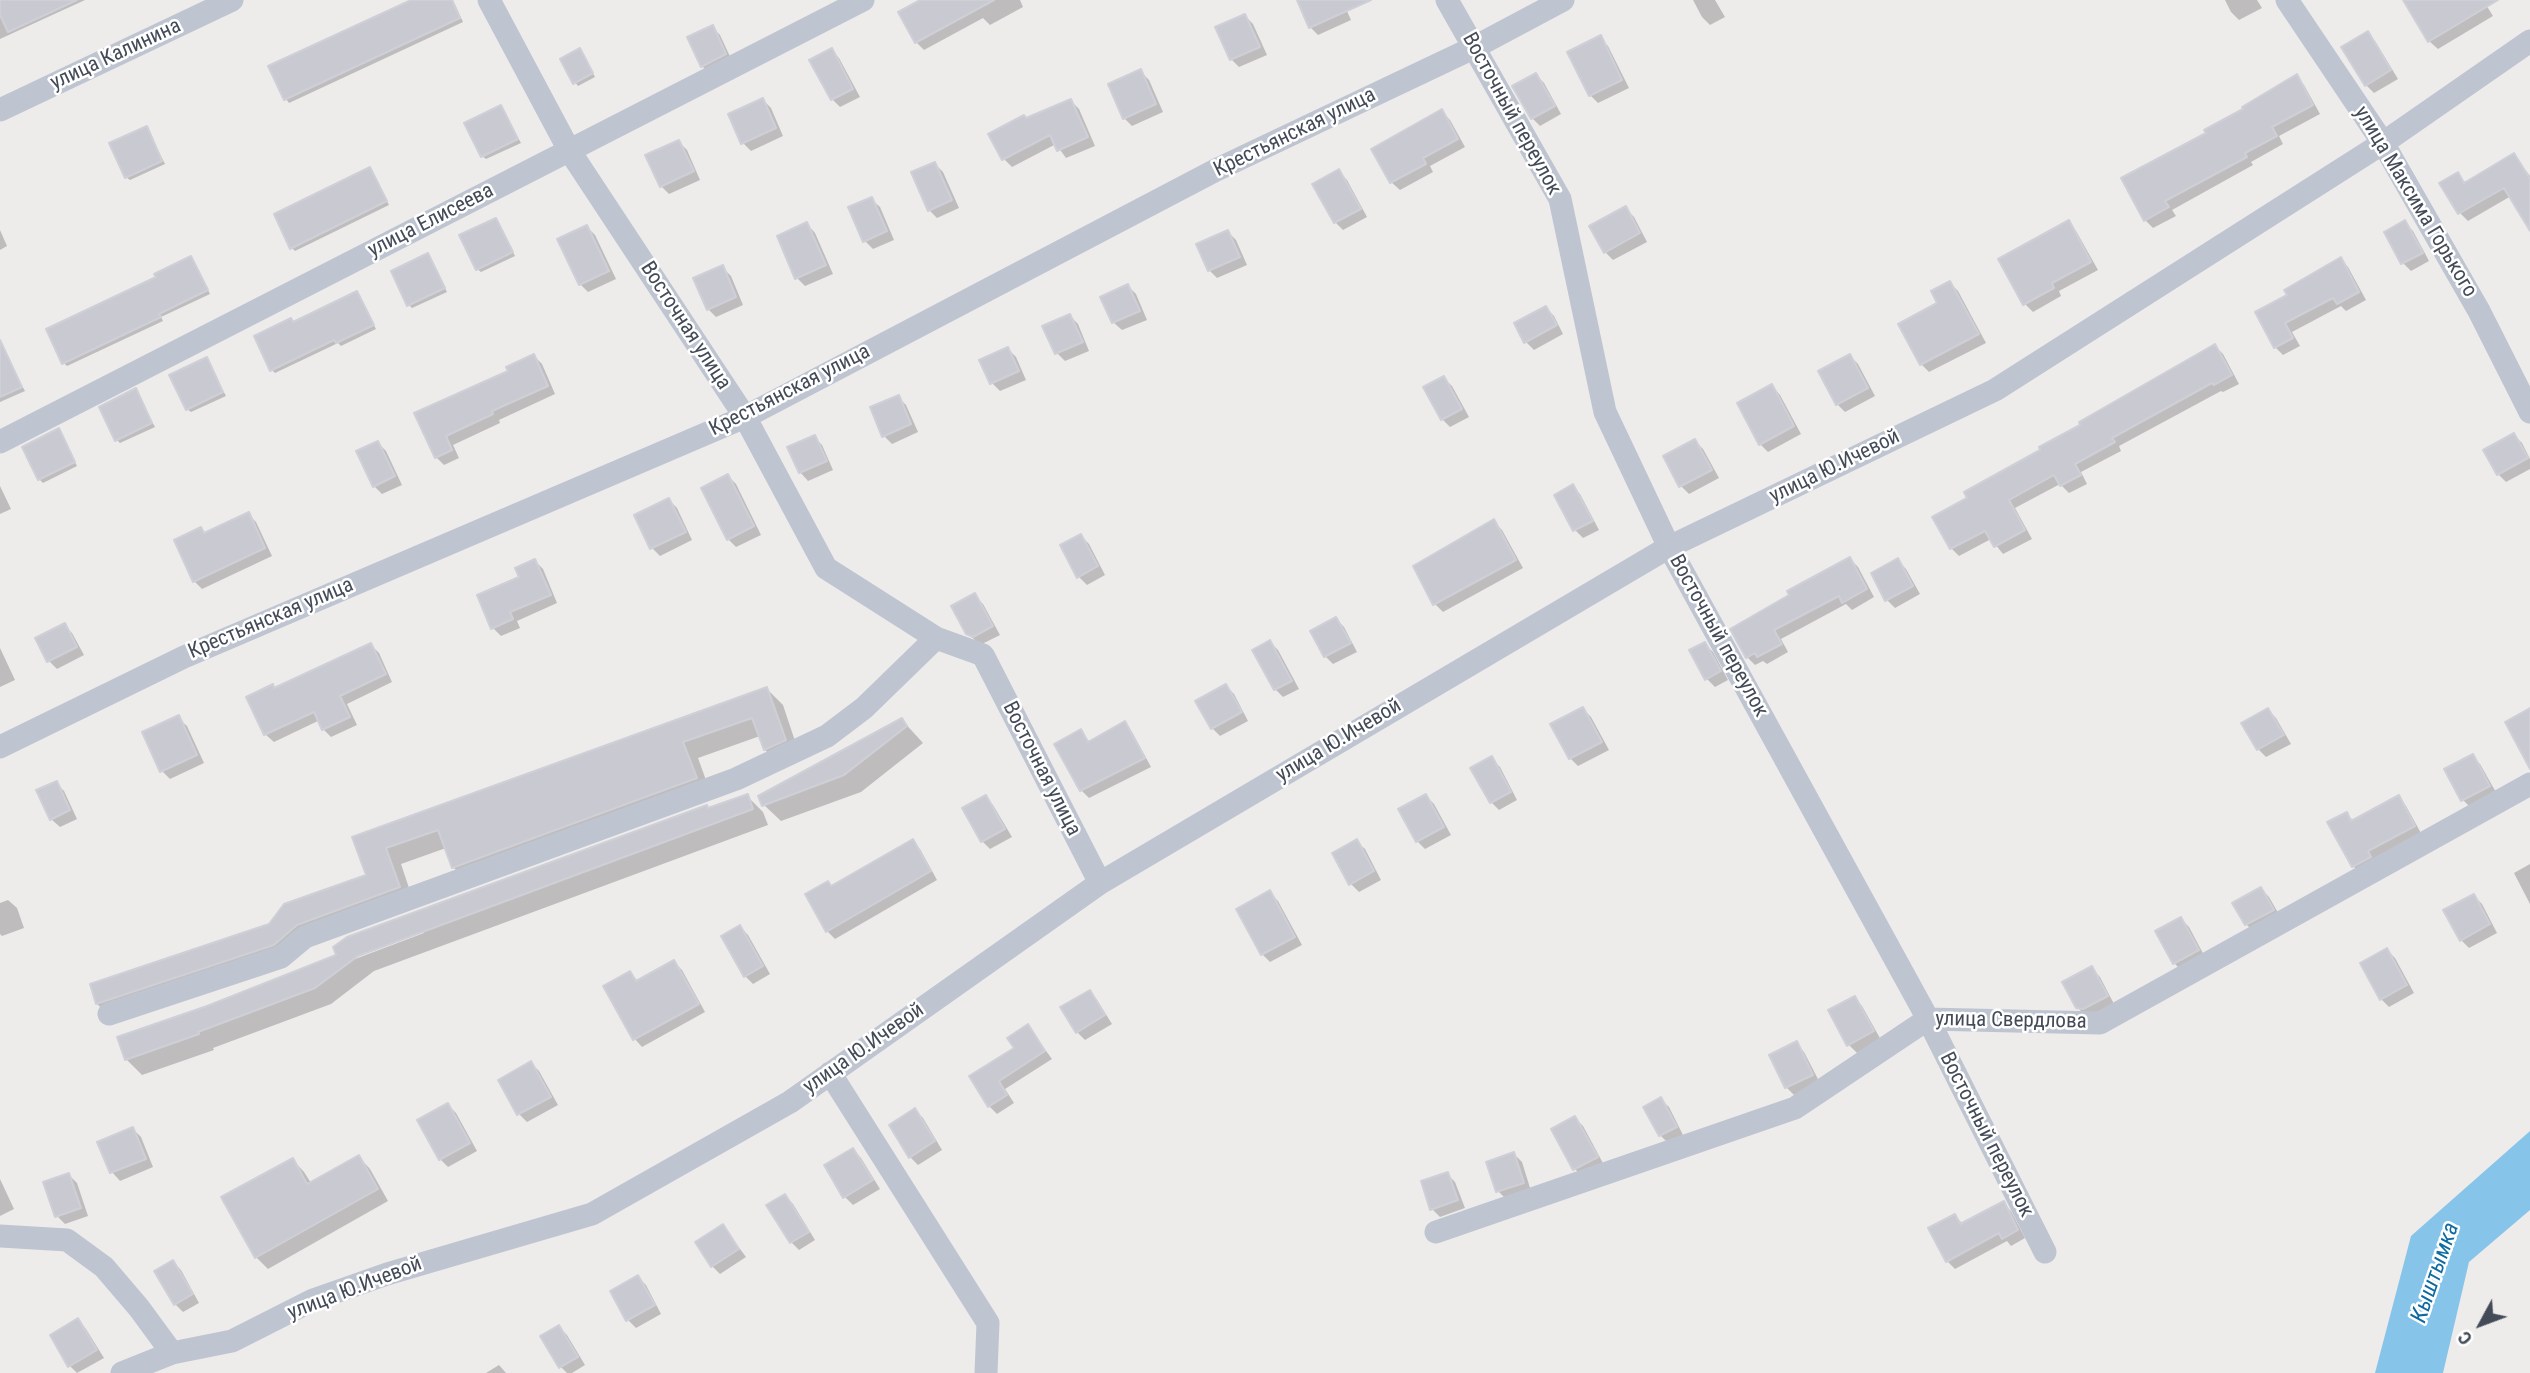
<!DOCTYPE html>
<meta charset="utf-8">
<style>
body{margin:0}
#map{position:relative;width:2530px;height:1373px;overflow:hidden;background:#eeebeb;font-family:"Roboto Condensed",sans-serif}
canvas{display:block}
.north{position:absolute;left:2446px;top:1289px;width:70px;height:70px;-webkit-text-stroke:5px #fff;paint-order:stroke;rotate:229deg;font-size:19px;font-weight:700;line-height:28px;text-align:center;color:#444b58}
.north::after{content:'';display:block;margin:auto;width:24px;height:32px;background:#444b58;clip-path:polygon(50% 0,100% 100%,50% 72%,0 100%)}
</style>
<div id="map">
<canvas width="2530" height="1373"></canvas>
<div class="north">С</div>
</div>
<script>
const context = document.querySelector('canvas').getContext('2d');
context.lineJoin = 'round';
function paint(path, color) { context.fillStyle = color; context.fill(path, 'evenodd'); }
const toPath = rows => new Path2D(rows.map(r => 'M' + r).join(''));
function stroke(path, color, width, dash) { context.strokeStyle = color; context.lineWidth = width; context.lineCap = dash ? 'butt' : 'round'; context.setLineDash(dash || []); context.stroke(path); }
function write(font, color, halo, rows, align = 'center') {
  context.font = font + ' "Roboto Condensed",sans-serif'; context.lineWidth = 5; context.setLineDash([]); context.textBaseline = 'middle'; context.strokeStyle = halo; context.fillStyle = color; for (const [text, x, y, turn = 0] of rows) {
    context.save(); context.translate(x, y); context.rotate((+turn || 0) * Math.PI / 180); context.textAlign = isNaN(turn) ? turn : align; if (halo) context.strokeText(text, 0, 0); context.fillText(text, 0, 0); context.restore();
  }
}
paint(toPath([
 [2530,1131,2530,1210,2469,1262,2443,1373,2375,1373,2411,1236]
]), '#86c5e9');
paint(toPath([
 [0,0,85,0,0,39],
 [413,0,453,0,463,22,289,103,286,99,271,67],
 [924,0,1020,0,1023,7,990,25,983,18,924,50,916,42],
 [1298,0,1342,0,1351,20,1318,35,1310,27],
 [1693,0,1715,0,1725,17,1710,25,1702,17],
 [2225,0,2257,0,2262,8,2239,20,2231,12],
 [2415,0,2483,0,2493,16,2438,49,2429,41],
 [1245,16,1253,24,1267,55,1239,67,1231,59],
 [712,27,720,35,733,63,710,74,702,66],
 [2367,33,2375,41,2398,79,2374,93,2366,85],
 [1600,38,1608,46,1629,88,1598,103,1590,95],
 [831,50,839,58,860,97,840,107,832,99,811,61],
 [580,51,595,77,578,86,575,82],
 [1141,72,1149,80,1163,112,1132,126,1124,118],
 [1536,75,1544,83,1561,114,1540,126,1532,118],
 [2296,77,2304,85,2320,114,2279,136,2283,144,2251,162,2253,165,2172,210,2176,216,2153,228,2145,220,2245,110],
 [763,100,771,108,783,136,751,151,743,143],
 [1071,101,1079,109,1095,146,1066,158,1056,144,1012,167,1004,159,990,135],
 [501,107,521,143,486,159,482,156],
 [1442,112,1450,120,1465,147,1430,166,1433,172,1400,190,1391,182],
 [147,128,165,164,130,180,126,177],
 [679,142,687,150,700,180,669,194,661,186],
 [2514,155,2530,176,2530,224,2511,196,2468,221,2460,213,2442,184,2457,174,2465,182],
 [935,164,943,172,959,208,937,218,929,210],
 [370,169,389,205,295,251,292,248],
 [1339,172,1347,180,1367,217,1343,230,1335,222],
 [871,199,880,207,894,240,873,249,865,241],
 [1626,209,1634,217,1647,242,1613,260,1605,252],
 [496,220,515,256,481,272,477,269],
 [2068,223,2076,231,2098,270,2059,291,2061,296,2033,312,2025,304],
 [2405,223,2413,231,2429,261,2411,271,2403,263],
 [807,224,815,233,833,274,805,286,797,278],
 [587,227,595,235,616,279,588,292,580,284],
 [0,230,7,246,0,250],
 [1228,232,1236,240,1247,265,1217,278,1209,270],
 [428,255,447,292,412,308,409,305],
 [191,258,210,294,161,317,163,321,67,366,64,363,158,278],
 [2340,259,2348,267,2366,300,2346,311,2341,306,2292,332,2300,346,2283,355,2275,347,2289,296],
 [722,267,731,276,743,305,716,317,708,309],
 [1950,283,1958,291,1986,343,1929,372,1921,364,1940,304],
 [1128,286,1136,294,1147,320,1122,330,1113,322],
 [357,293,376,329,341,346,338,343,275,373,272,370,293,324],
 [1546,308,1554,316,1563,334,1534,350,1526,342],
 [1070,316,1078,324,1089,351,1065,361,1057,353,1045,327],
 [2215,346,2223,354,2239,384,2223,392,2221,391,2119,446,2121,451,2081,472,2087,484,2069,493,2060,484,2015,508,2032,539,2003,554,1991,539,1959,556,1951,548,1970,498],
 [1008,349,1016,357,1026,380,1000,391,992,383],
 [5,355,25,391,0,402,0,357],
 [534,356,542,364,555,394,499,420,500,423,453,445,459,458,444,465,436,457,416,414,510,371],
 [1850,356,1858,364,1875,396,1845,412,1837,404],
 [206,359,226,396,191,412,187,409],
 [1443,378,1452,386,1469,417,1450,427,1442,419],
 [1772,386,1780,395,1801,434,1768,452,1760,444],
 [135,391,155,427,120,443,117,440],
 [898,397,906,405,918,432,892,444,884,436],
 [58,430,77,466,43,483,39,479],
 [2514,435,2522,443,2530,459,2530,469,2506,482,2498,474],
 [814,437,822,445,833,470,808,481,800,472,789,448],
 [1695,441,1703,449,1719,478,1689,494,1681,486,1665,457],
 [378,443,386,451,402,485,382,494,374,486],
 [728,476,736,484,761,535,736,547,728,539],
 [0,486,11,509,0,514],
 [1572,486,1580,494,1599,530,1583,538,1575,530,1556,495],
 [669,500,677,508,692,540,660,556,652,548],
 [248,514,256,522,272,556,202,589,194,581,201,529,205,534],
 [1494,522,1502,530,1523,568,1443,612,1435,604,1415,567],
 [1081,536,1089,544,1105,575,1087,585,1079,577],
 [1850,559,1858,567,1874,597,1852,610,1846,604,1781,639,1788,652,1767,664,1763,661,1755,665,1747,657,1732,629],
 [535,561,543,569,557,603,517,621,520,628,501,636,493,628,521,578],
 [1898,561,1906,569,1920,594,1895,608,1887,600],
 [975,596,983,604,1000,635,982,644,976,641,967,633],
 [1336,619,1344,627,1357,652,1333,664,1325,656],
 [64,625,72,633,84,655,57,669,49,661],
 [1270,642,1278,650,1299,689,1283,697,1275,689],
 [1705,644,1713,652,1728,680,1715,687,1707,679],
 [371,645,379,653,392,682,347,704,357,725,331,737,323,729,320,720,274,742,265,734,275,689],
 [0,648,15,680,0,687],
 [1226,686,1234,694,1248,721,1220,736,1212,728],
 [767,689,783,705,800,756,781,765,765,750,760,736,698,758,711,794,469,883,453,867,446,848,401,864,414,903,113,1019,97,1004,270,926,368,876,354,838],
 [1583,709,1591,717,1609,750,1578,766,1570,758,1553,725],
 [2268,710,2276,718,2291,744,2266,757,2258,749],
 [178,718,187,726,204,763,170,779,162,771],
 [902,720,923,743,861,792,781,821,764,805],
 [1124,724,1132,732,1151,767,1089,798,1081,790,1081,732,1090,742],
 [2472,756,2480,764,2497,794,2471,808,2463,800],
 [1491,758,1500,767,1517,800,1499,810,1491,802],
 [56,783,64,791,77,819,60,827,51,819],
 [747,796,763,812,768,825,374,971,331,1004,213,1048,214,1050,142,1075,126,1059,208,1007],
 [423,930,424,933,355,959,354,956],
 [1426,796,1434,804,1451,835,1425,849,1417,841],
 [985,797,993,805,1012,837,990,849,982,841],
 [2398,798,2406,806,2422,835,2361,874,2353,866,2346,814,2354,821],
 [912,841,920,849,937,880,835,939,827,931],
 [1356,841,1365,849,1381,880,1359,892,1351,884],
 [2530,864,2530,904,2514,873],
 [2261,889,2269,897,2281,918,2254,932,2246,924],
 [1270,893,1278,901,1302,945,1270,962,1262,954],
 [2474,896,2482,904,2497,933,2469,948,2461,940],
 [8,900,17,908,24,928,2,936,0,934,0,903],
 [2181,919,2189,927,2206,959,2182,971,2174,963],
 [740,927,748,935,770,974,753,984,745,976],
 [2387,950,2395,958,2414,993,2389,1007,2381,999],
 [674,962,682,970,705,1012,642,1047,634,1038,630,973,639,982],
 [2092,969,2100,977,2114,1004,2092,1016,2086,1016,2077,1007],
 [1089,992,1097,1000,1112,1024,1085,1040,1077,1032],
 [1854,998,1862,1006,1881,1040,1857,1053,1849,1045],
 [1028,1026,1052,1059,1005,1089,1014,1103,997,1114,989,1106,971,1077,1016,1049],
 [1796,1043,1804,1052,1820,1083,1794,1095,1786,1087],
 [531,1063,539,1071,558,1105,527,1122,519,1114,500,1080],
 [1660,1099,1669,1107,1683,1135,1668,1143,1660,1135],
 [448,1105,456,1113,477,1151,448,1167,440,1159],
 [915,1110,923,1118,942,1150,918,1165,910,1157],
 [1575,1118,1583,1126,1604,1165,1583,1177,1575,1169],
 [133,1129,141,1137,153,1167,120,1181,112,1172,99,1143],
 [853,1150,861,1158,880,1189,853,1205,845,1197,826,1166],
 [1514,1154,1522,1162,1531,1191,1506,1199,1498,1191],
 [359,1157,370,1169,388,1201,268,1269,256,1257,293,1160,304,1172,311,1183],
 [1447,1174,1455,1182,1465,1208,1440,1217,1432,1209],
 [69,1175,77,1183,88,1216,65,1224,57,1216],
 [0,1179,14,1209,0,1216],
 [785,1196,793,1204,815,1240,799,1250,791,1242],
 [2003,1203,2011,1211,2025,1238,2011,1246,2007,1241,1955,1269,1947,1261,1955,1216,1963,1224],
 [723,1226,746,1257,720,1274,712,1266],
 [173,1262,181,1270,199,1303,183,1312,175,1304],
 [638,1277,646,1285,661,1314,636,1328,628,1320],
 [78,1320,86,1329,104,1358,77,1373,70,1366],
 [559,1327,567,1335,585,1365,572,1373,567,1373,561,1367],
 [499,1365,506,1373,486,1373]
]), '#0003');
const building = toPath([
 [0,0,77,0,8,32,0,15,0,0],
 [411,0,452,0,460,18,284,100,268,66,411,0],
 [920,0,994,0,915,43,898,12,920,0],
 [1297,0,1371,0,1309,28,1297,0],
 [2403,0,2498,0,2428,42,2403,0],
 [1245,14,1260,47,1230,60,1215,27,1245,14],
 [713,25,726,54,701,67,687,37,713,25],
 [2368,31,2391,70,2365,86,2341,47,2368,31],
 [1601,35,1622,80,1589,96,1567,52,1601,35],
 [580,48,593,73,573,84,560,59,580,48],
 [832,48,853,89,831,100,809,60,832,48],
 [1141,69,1156,104,1123,119,1108,84,1141,69],
 [1536,73,1555,106,1531,119,1512,86,1536,73],
 [2297,74,2313,105,2272,127,2277,136,2245,153,2247,157,2165,201,2169,207,2144,221,2121,178,2206,133,2204,130,2243,109,2242,107,2297,74],
 [763,98,776,128,741,144,728,114,763,98],
 [1071,99,1088,137,1057,151,1050,135,1002,160,988,134,1024,115,1026,118,1071,99],
 [501,105,518,139,481,157,464,123,501,105],
 [1442,109,1458,139,1423,158,1426,164,1390,183,1371,149,1442,109],
 [147,126,162,161,125,178,109,143,147,126],
 [679,140,694,171,660,187,645,155,679,140],
 [2514,153,2530,179,2530,231,2504,188,2458,214,2439,183,2458,172,2464,183,2514,153],
 [935,162,952,200,928,211,911,172,935,162],
 [370,167,387,201,290,249,274,214,370,167],
 [1339,169,1361,209,1334,223,1312,184,1339,169],
 [872,197,887,231,863,242,848,207,872,197],
 [1626,206,1640,233,1604,253,1589,226,1626,206],
 [496,218,513,252,476,270,459,235,496,218],
 [2069,220,2091,262,2052,283,2054,288,2023,305,1998,259,2069,220],
 [2405,220,2423,253,2401,264,2384,232,2405,220],
 [807,222,826,265,795,279,777,236,807,222],
 [587,225,609,271,579,285,557,239,587,225],
 [1228,230,1240,257,1208,271,1196,244,1228,230],
 [428,253,445,288,407,306,391,271,428,253],
 [191,256,208,290,159,314,161,317,62,364,46,329,156,277,154,274,191,256],
 [2341,257,2359,292,2337,304,2333,298,2285,323,2293,338,2274,348,2255,312,2287,295,2284,290,2341,257],
 [723,265,736,297,707,310,693,278,723,265],
 [1950,281,1979,334,1920,365,1898,324,1937,303,1931,291,1950,281],
 [1128,284,1140,311,1112,323,1100,297,1128,284],
 [357,291,374,325,336,343,334,340,270,371,254,336,291,318,293,322,357,291],
 [1546,306,1557,325,1524,343,1514,323,1546,306],
 [1070,314,1083,342,1055,354,1042,326,1070,314],
 [0,340,22,387,0,397,0,340],
 [2215,344,2232,375,2214,385,2212,383,2112,438,2115,442,2075,464,2081,475,2060,486,2054,475,2009,500,2025,530,1994,547,1985,531,1950,549,1932,517,1967,498,1964,492,2040,450,2039,447,2080,425,2079,422,2215,344],
 [1008,347,1019,371,990,384,979,360,1008,347],
 [534,354,548,386,492,411,493,414,446,436,452,450,435,458,414,413,508,371,506,367,534,354],
 [1850,354,1868,388,1836,405,1818,371,1850,354],
 [207,357,223,392,186,410,169,375,207,357],
 [1444,376,1462,409,1441,420,1423,387,1444,376],
 [1772,384,1794,426,1759,445,1737,403,1772,384],
 [136,388,152,423,115,441,99,407,136,388],
 [899,395,911,424,882,437,870,407,899,395],
 [59,428,75,462,38,480,22,447,59,428],
 [2514,433,2528,458,2497,475,2483,450,2514,433],
 [815,435,827,461,799,473,787,447,815,435],
 [1695,439,1712,470,1679,487,1663,456,1695,439],
 [378,441,395,476,373,487,356,451,378,441],
 [728,474,754,526,727,540,701,488,728,474],
 [1573,484,1593,521,1573,531,1554,495,1573,484],
 [669,498,686,532,650,549,634,515,669,498],
 [249,512,265,548,193,582,174,540,201,527,204,533,249,512],
 [1494,519,1516,560,1433,605,1413,566,1494,519],
 [1081,534,1098,566,1077,578,1060,545,1081,534],
 [1850,557,1867,589,1842,603,1839,596,1774,630,1782,644,1757,657,1755,653,1746,658,1730,629,1789,595,1787,591,1850,557],
 [1898,558,1913,586,1885,601,1871,573,1898,558],
 [535,559,551,595,510,612,513,619,491,629,477,595,519,577,515,568,535,559],
 [975,593,993,626,973,637,966,634,951,606,975,593],
 [1336,617,1351,643,1324,657,1310,631,1336,617],
 [65,623,77,647,47,662,35,638,65,623],
 [1270,640,1292,681,1274,690,1252,650,1270,640],
 [1705,642,1721,671,1705,680,1689,650,1705,642],
 [371,643,386,674,340,696,350,717,322,730,314,712,264,735,246,697,273,684,274,688,371,643],
 [1226,684,1242,712,1211,729,1195,701,1226,684],
 [767,687,786,740,764,750,752,718,683,742,697,778,452,868,438,830,386,848,400,887,297,925,274,945,96,1004,90,984,269,924,284,904,366,875,352,837,767,687],
 [1583,707,1602,742,1569,759,1550,724,1583,707],
 [2268,708,2284,735,2257,750,2241,723,2268,708],
 [2530,708,2530,769,2505,722,2530,708],
 [179,715,197,755,160,772,142,732,179,715],
 [902,718,907,726,844,775,762,806,758,796,902,718],
 [1125,721,1145,758,1080,791,1054,744,1081,729,1088,742,1125,721],
 [2473,754,2490,786,2461,801,2444,769,2473,754],
 [1492,756,1511,792,1490,803,1470,768,1492,756],
 [57,781,70,810,50,820,36,790,57,781],
 [748,794,753,809,358,956,315,988,198,1032,199,1034,125,1060,117,1037,207,1006,336,955,333,947,347,937,707,805,708,808,748,794],
 [1426,794,1444,827,1416,842,1398,809,1426,794],
 [986,795,1005,829,981,842,962,808,986,795],
 [2399,795,2415,826,2368,851,2371,857,2352,867,2327,822,2347,812,2351,821,2399,795],
 [913,839,931,871,826,932,805,894,828,881,831,886,913,839],
 [1357,839,1374,871,1349,885,1332,853,1357,839],
 [2261,887,2274,910,2245,925,2232,903,2261,887],
 [1270,890,1295,937,1261,955,1236,909,1270,890],
 [2474,894,2490,924,2460,941,2443,910,2474,894],
 [2181,917,2199,950,2173,964,2155,931,2181,917],
 [740,925,763,966,744,977,721,936,740,925],
 [2387,948,2407,985,2380,1000,2360,963,2387,948],
 [674,960,699,1004,633,1040,603,986,630,971,636,981,674,960],
 [2092,966,2108,996,2083,1009,2076,1008,2062,982,2092,966],
 [1090,990,1105,1015,1076,1033,1060,1007,1090,990],
 [1855,996,1874,1031,1847,1046,1828,1010,1855,996],
 [1028,1024,1045,1051,999,1081,1007,1095,988,1107,969,1076,1014,1048,1007,1038,1028,1024],
 [1797,1041,1813,1075,1785,1088,1769,1055,1797,1041],
 [531,1061,551,1097,517,1115,498,1080,531,1061],
 [1661,1097,1677,1127,1659,1136,1643,1107,1661,1097],
 [448,1103,470,1143,439,1160,417,1120,448,1103],
 [915,1108,935,1141,909,1158,889,1125,915,1108],
 [1575,1116,1598,1157,1573,1170,1551,1129,1575,1116],
 [133,1127,146,1159,110,1173,97,1142,133,1127],
 [853,1148,873,1180,843,1198,824,1165,853,1148],
 [1514,1152,1524,1183,1496,1192,1486,1162,1514,1152],
 [359,1155,378,1189,255,1258,221,1197,293,1158,307,1184,359,1155],
 [1448,1172,1458,1200,1430,1210,1421,1181,1448,1172],
 [69,1173,81,1208,55,1217,43,1182,69,1173],
 [785,1194,809,1232,790,1243,766,1205,785,1194],
 [2004,1201,2018,1230,2002,1239,1999,1233,1946,1262,1928,1228,1955,1214,1960,1224,2004,1201],
 [723,1224,739,1249,711,1267,695,1242,723,1224],
 [173,1260,193,1294,174,1305,154,1271,173,1260],
 [638,1275,655,1305,626,1321,610,1291,638,1275],
 [78,1318,97,1350,68,1367,50,1335,78,1318],
 [559,1325,578,1357,559,1368,540,1336,559,1325]
]);
paint(building, '#c8c9d1');
stroke(building, '#cfd0d7', 2);
stroke(toPath([
 [489,0,569,150,745,417,826,568,936,638,983,655,1100,883],
 [1447,0,1560,199,1605,412,1669,547,1928,1019,2045,1252],
 [2287,0,2383,143,2479,311,2530,412],
 [0,110,232,0],
 [0,442,863,0],
 [0,747,184,657,745,417,1216,170,1473,48,1563,0],
 [109,1014,281,957,305,937,736,779,827,736,864,708,936,638],
 [830,1073,988,1323,986,1373],
 [1436,1232,1795,1108,1928,1019,2100,1023,2530,784],
 [0,1236,67,1240,104,1267,139,1308,172,1353],
 [122,1373,172,1353,232,1341,313,1300,387,1274,592,1214,790,1102,1100,883,1669,547,1995,390,2383,143,2530,41]
]), '#bec5d1', 23);
write('21px', '#444b58', '#fff', [
 ["улица Калинина",116,55,-25],
 ["Восточный переулок",1511,114,61],
 ["Крестьянская улица",1295,133,-26],
 ["улица Максима Горького",2415,202,59],
 ["улица Елисеева",431,221,-27],
 ["Восточная улица",685,326,57],
 ["Крестьянская улица",790,391,-27],
 ["улица Ю.Ичевой",1835,467,-26],
 ["Крестьянская улица",271,619,-23],
 ["Восточный переулок",1718,636,61],
 ["улица Ю.Ичевой",1339,741,-31],
 ["Восточная улица",1041,769,63],
 ["улица Свердлова",2011,1021,1],
 ["улица Ю.Ичевой",864,1049,-35],
 ["Восточный переулок",1986,1135,63],
 ["улица Ю.Ичевой",355,1289,-21]
]);
write('italic 23px', '#0e6ba0', '#fff', [
 ["Кыштымка",2436,1273,-71]
]);
</script>
